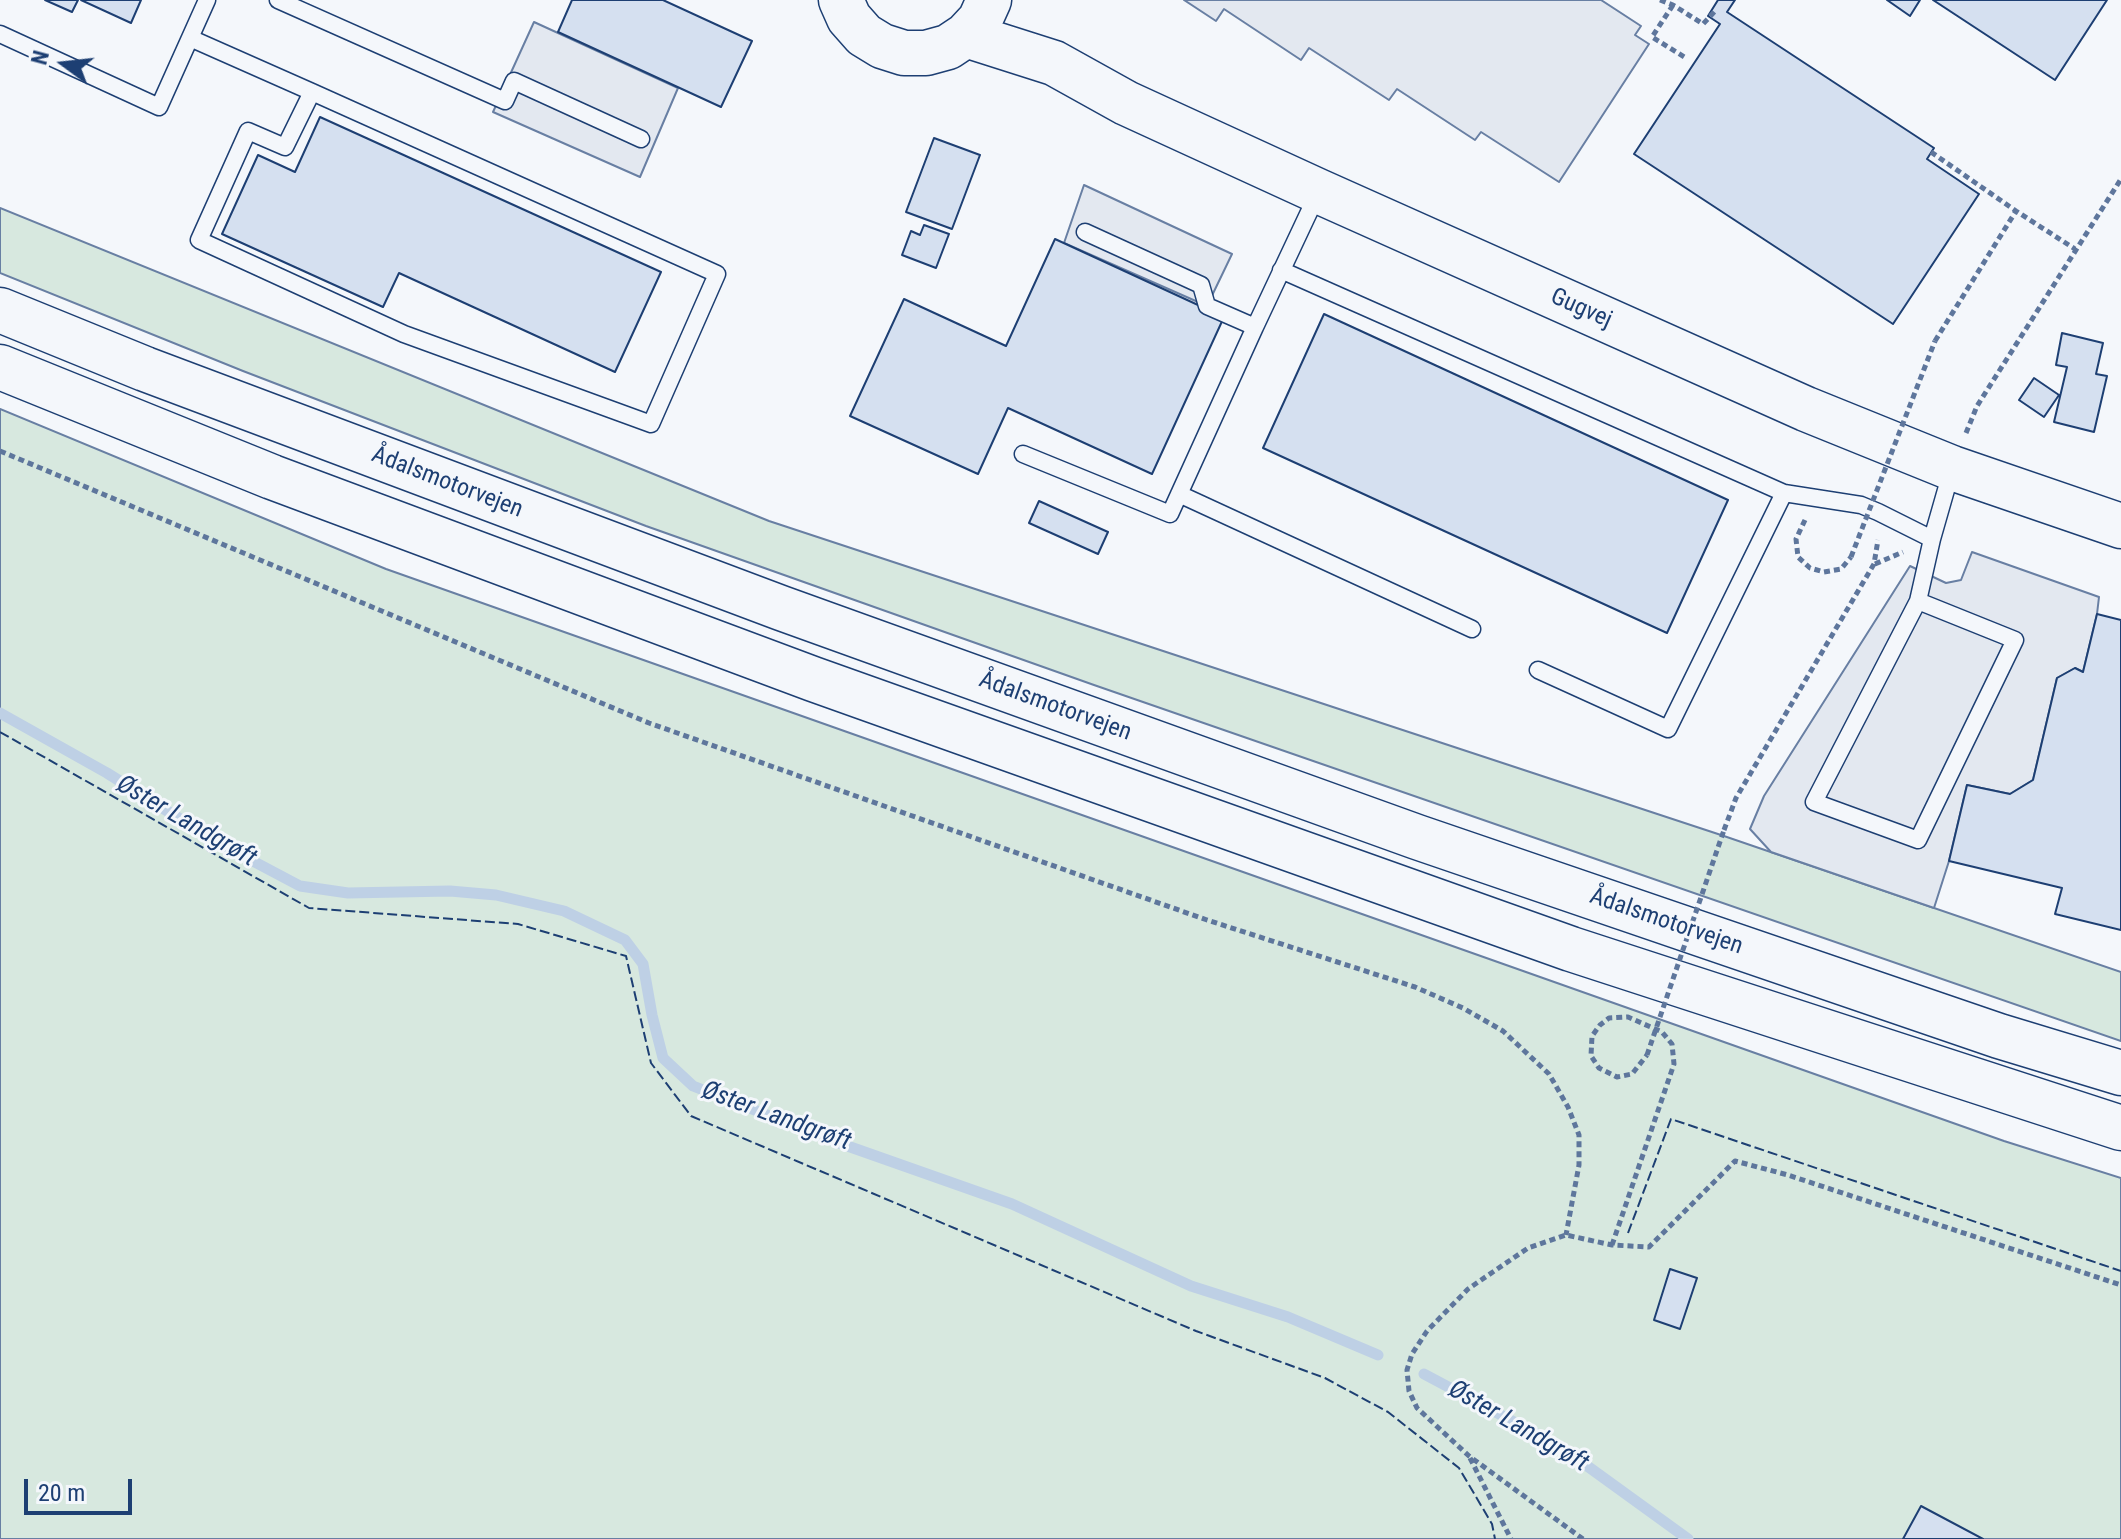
<!DOCTYPE html>
<meta charset="utf-8">
<style>
body{margin:0}
#map{position:relative;width:2121px;height:1539px;overflow:hidden;background:#f4f7fb;font-family:"Roboto Condensed",sans-serif}
canvas{display:block}
.north{position:absolute;left:24px;top:24px;width:80px;height:80px;-webkit-text-stroke:6px #f4f7fb;paint-order:stroke;rotate:285deg;font-size:22px;font-weight:700;line-height:32px;text-align:center;color:#1d3f73}
.north::after{content:'';display:block;margin:auto;width:28px;height:36px;background:#1d3f73;clip-path:polygon(50% 0,100% 100%,50% 72%,0 100%)}
.scale{position:absolute;left:24px;top:1479px;width:108px;height:36px;box-sizing:border-box;border:4px solid #1d3f73;border-top:0;padding-left:10px;font-size:24px;line-height:28px;white-space:nowrap;color:#1d3f73;-webkit-text-stroke:6px #f4f7fb;paint-order:stroke}
</style>
<div id="map">
<canvas width="2121" height="1539"></canvas>
<div class="north">N</div>
<div class="scale">20 m</div>
</div>
<script>
const context = document.querySelector('canvas').getContext('2d');
context.lineJoin = 'round';
function paint(path, color) { context.fillStyle = color; context.fill(path, 'evenodd'); }
const toPath = rows => new Path2D(rows.map(r => 'M' + r).join(''));
function stroke(path, color, width, dash) { context.strokeStyle = color; context.lineWidth = width; context.lineCap = dash ? 'butt' : 'round'; context.setLineDash(dash || []); context.stroke(path); }
function write(font, color, halo, rows, align = 'center') {
  context.font = font + ' "Roboto Condensed",sans-serif'; context.lineWidth = 6; context.setLineDash([]); context.textBaseline = 'middle'; context.strokeStyle = halo; context.fillStyle = color; for (const [text, x, y, turn = 0] of rows) {
    context.save(); context.translate(x, y); context.rotate((+turn || 0) * Math.PI / 180); context.textAlign = isNaN(turn) ? turn : align; if (halo) context.strokeText(text, 0, 0); context.fillText(text, 0, 0); context.restore();
  }
}
const green = toPath([
 [0,208,769,521,1721,835,2121,972,2121,1041,1094,685,646,526,243,371,0,273,0,208],
 [0,409,386,569,2004,1141,2121,1178,2121,1539,0,1539,0,409]
]);
paint(green, '#d7e8df');
stroke(green, '#687fa3', 2);
const parking = toPath([
 [1184,0,1601,0,1641,26,1635,35,1649,44,1559,182,1481,132,1475,140,1397,89,1389,100,1309,48,1301,60,1224,9,1216,21,1184,0],
 [534,22,678,88,640,177,493,112,534,22],
 [1084,185,1232,254,1207,306,1064,243,1084,185],
 [1972,552,2099,597,2097,614,2083,672,2075,668,2057,678,2033,780,2010,794,1967,785,1949,861,1934,908,1771,852,1750,829,1764,796,1910,566,1946,583,1961,580,1972,552]
]);
paint(parking, '#e3e8f0');
stroke(parking, '#687fa3', 2);
stroke(toPath([
 [0,713,107,773,215,841,300,886,348,893,450,891,496,895,564,911,625,940,643,964,652,1015,663,1058,693,1086,839,1143,1012,1204,1191,1286,1288,1317,1378,1355],
 [1424,1374,1561,1447,1688,1539]
]), '#bed0e5', 11);
const building = toPath([
 [45,0,78,0,72,12,45,0],
 [81,0,141,0,131,23,81,0],
 [572,0,663,0,752,41,721,107,558,32,572,0],
 [1718,0,1735,0,1727,12,1934,148,1927,159,1979,194,1893,324,1634,154,1720,24,1708,16,1718,0],
 [1887,0,1920,0,1910,16,1887,0],
 [1933,0,2107,0,2055,80,1933,0],
 [320,117,661,272,615,372,399,273,383,307,222,234,258,155,295,172,320,117],
 [934,138,980,155,952,229,906,212,934,138],
 [924,225,949,234,936,268,902,255,911,231,920,235,924,225],
 [1055,239,1224,317,1152,474,1008,408,978,474,850,416,904,299,1006,346,1055,239],
 [1324,314,1728,500,1667,633,1263,448,1324,314],
 [2062,333,2103,343,2096,374,2107,376,2094,432,2054,422,2067,367,2056,365,2062,333],
 [2034,378,2059,395,2044,417,2019,400,2034,378],
 [1039,501,1108,532,1098,554,1029,523,1039,501],
 [2097,614,2121,620,2121,930,2055,914,2062,888,1949,861,1967,785,2010,794,2033,780,2057,678,2075,668,2083,672,2097,614],
 [1670,1269,1697,1278,1680,1329,1654,1320,1670,1269],
 [1921,1506,1983,1539,1903,1539,1921,1506]
]);
paint(building, '#d5e0f0');
stroke(building, '#1d3f73', 2);
const lane = toPath([
 [278,0,505,101,514,81,641,139],
 [0,34,159,107,207,0],
 [190,38,312,92,717,274,651,424,404,334,199,240,248,131,285,147,312,92],
 [1085,232,1201,285,1207,306,1255,327,1318,193],
 [1281,270,1784,493],
 [1023,454,1170,514,1255,327],
 [1179,494,1472,629],
 [1918,601,1814,802,1918,840,2015,640,1918,601,1932,539,1952,469],
 [1538,670,1668,729,1784,493,1861,505,1878,512,1932,539]
]);
const secondary = toPath([
 [841,0,849,18,864,35,882,46,904,53,926,53,948,47,966,35,980,20,989,0],
 [966,35,1054,63,1126,103,1318,191,1806,409,1952,468,2121,526]
]);
const highway = toPath([
 [0,310,145,369,781,608,1417,837,1999,1036,2121,1073],
 [0,367,272,477,813,679,1571,949,2121,1128]
]);
stroke(lane, '#1d3f73', 19);
stroke(secondary, '#1d3f73', 47);
stroke(highway, '#1d3f73', 47);
stroke(toPath([
 [1660,0,1673,5,1703,24,1717,9],
 [1673,5,1652,37,1686,58],
 [1931,152,2016,211],
 [1935,341,2016,211,2075,249],
 [1966,433,1977,406,2121,179],
 [0,451,649,723,1207,920,1415,987,1463,1008,1503,1031,1549,1074,1568,1107,1579,1135,1579,1165,1566,1235],
 [1805,520,1796,539,1798,557,1810,568,1824,572,1841,569,1851,557],
 [1875,564,1903,552],
 [1724,830,1736,798,1874,564,1878,540],
 [1612,1245,1674,1064,1672,1044,1662,1032,1628,1017,1609,1018,1600,1025,1592,1036,1591,1056,1599,1068,1617,1077,1632,1074,1647,1055],
 [1470,1458,1511,1539],
 [1583,1539,1469,1456,1417,1408,1409,1391,1407,1370,1412,1354,1427,1331,1468,1289,1528,1248,1566,1235,1612,1245,1649,1247,1735,1161,1788,1175,2121,1285]
]), '#5e769c', 5, [6, 4]);
stroke(lane, '#f4f7fb', 16);
stroke(secondary, '#f4f7fb', 44);
stroke(highway, '#f4f7fb', 44);
stroke(toPath([
 [1851,557,1935,341],
 [1647,1055,1724,830]
]), '#5e769c', 5, [6, 4]);
stroke(toPath([
 [0,732,309,908,518,924,626,956,651,1063,691,1116,1196,1331,1325,1378,1388,1412,1459,1468,1492,1524,1495,1539],
 [1628,1233,1671,1119,2121,1271]
]), '#1d3f73', 2, [10, 4]);
write('24px', '#1d3f73', '#f4f7fb', [
 ["Gugvej",1581,309,24],
 ["Ådalsmotorvejen",447,483,21],
 ["Ådalsmotorvejen",1055,707,20],
 ["Ådalsmotorvejen",1666,922,19]
]);
write('italic 26px', '#1d3f73', '#f4f7fb', [
 ["Øster Landgrøft",186,822,30],
 ["Øster Landgrøft",776,1117,20],
 ["Øster Landgrøft",1518,1427,30]
]);
</script>
